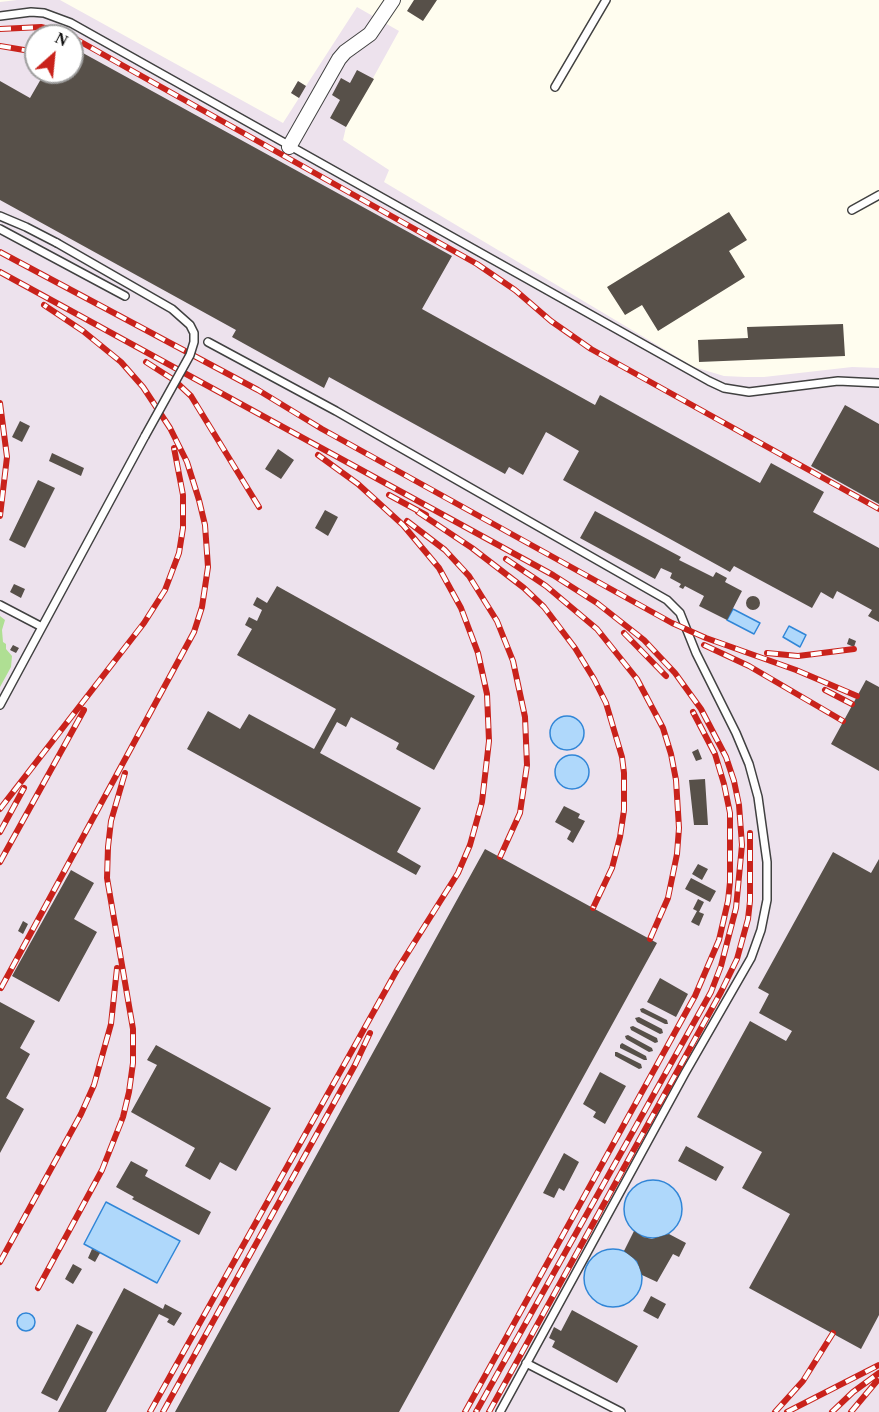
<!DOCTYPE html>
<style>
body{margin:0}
#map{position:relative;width:879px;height:1412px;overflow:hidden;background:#fffdef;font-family:"Times New Roman",serif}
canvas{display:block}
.north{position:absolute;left:24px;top:24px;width:60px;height:60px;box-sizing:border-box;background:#fff;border:2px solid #9f9f9f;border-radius:50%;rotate:27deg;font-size:16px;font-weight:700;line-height:24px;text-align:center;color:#0e0e0e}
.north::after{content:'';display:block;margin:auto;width:21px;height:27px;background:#c9221b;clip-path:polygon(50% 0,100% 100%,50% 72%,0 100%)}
</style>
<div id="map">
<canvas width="879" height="1412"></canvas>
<div class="north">N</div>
</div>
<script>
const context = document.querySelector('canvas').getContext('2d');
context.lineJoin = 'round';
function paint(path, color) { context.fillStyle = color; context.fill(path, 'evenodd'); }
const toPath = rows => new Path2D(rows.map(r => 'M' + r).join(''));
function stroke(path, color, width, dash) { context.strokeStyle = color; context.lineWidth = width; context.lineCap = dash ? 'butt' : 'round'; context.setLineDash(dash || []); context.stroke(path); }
paint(toPath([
 [17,0,60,0,283,123,299,98,291,93,298,81,306,86,357,7,399,31,346,127,343,140,389,170,384,182,694,367,724,376,745,377,764,377,852,367,879,368,879,1412,0,1412,0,2],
 [36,36,72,36,72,72,36,72]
]), '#ede2ed');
paint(toPath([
 [0,616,5,620,2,630,3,642,6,644,6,649,12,656,11,667,0,687]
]), '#afdf93');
const water = toPath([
 [733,609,760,623,754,634,727,620,733,609],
 [789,626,806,635,800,647,783,637,789,626],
 '550 733a17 17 0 1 1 34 0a17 17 0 1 1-34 0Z',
 '555 772a17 17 0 1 1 34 0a17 17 0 1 1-34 0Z',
 '624 1209a29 29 0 1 1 58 0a29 29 0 1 1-58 0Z',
 [106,1202,180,1241,157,1283,84,1244,106,1202],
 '584 1278a29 29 0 1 1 58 0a29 29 0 1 1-58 0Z',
 '17 1322a9 9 0 1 1 18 0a9 9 0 1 1-18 0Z'
]);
paint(water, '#afd8fb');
stroke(water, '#3186d7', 1.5);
paint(toPath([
 [414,0,437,0,423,21,407,11],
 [72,47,452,256,422,309,595,405,600,395,760,483,771,463,824,492,813,512,879,548,879,622,868,616,872,610,837,591,833,599,821,592,812,608,734,566,730,572,563,480,579,451,546,432,523,475,509,467,505,474,329,377,324,388,232,337,236,330,0,200,0,81,30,98,45,72,72,72],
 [357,70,374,79,346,127,330,118,340,100,332,95,341,78,350,83],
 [298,81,306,86,299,98,291,93],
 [729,212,747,240,729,251,745,277,658,331,642,305,625,315,607,287],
 [843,324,845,356,699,362,698,340,748,338,747,327],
 [845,405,879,424,879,504,811,466],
 [20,421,30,426,22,442,12,437],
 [278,449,294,460,281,479,265,469],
 [52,453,84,468,81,476,49,461],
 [38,480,55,488,25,548,9,540],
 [325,510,338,517,328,536,315,528],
 [595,511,681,557,679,560,713,577,716,572,727,578,725,582,742,591,727,620,699,606,704,596,685,586,683,589,679,587,681,584,670,578,672,573,661,568,655,579,580,538],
 [14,584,25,589,21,598,10,592],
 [277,586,475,696,434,770,396,749,399,743,351,717,346,727,337,722,320,753,421,808,397,852,421,866,416,875,187,749,208,711,240,729,249,714,314,749,336,709,237,655,252,629,245,625,249,617,257,621,262,610,253,605,257,597,267,603],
 '746 603a7 7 0 1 1 14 0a7 7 0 1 1-14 0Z',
 [849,638,856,641,854,647,847,644],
 [13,645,19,648,16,653,10,650],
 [866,680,879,687,879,771,831,744],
 [698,749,702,759,696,761,692,752],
 [705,779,708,825,694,825,689,780],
 [564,806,580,814,578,818,585,821,573,843,567,839,571,831,555,822],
 [485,849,657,943,399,1412,175,1412],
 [833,852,871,873,879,859,879,1315,861,1349,749,1288,790,1214,742,1188,762,1152,697,1117,750,1021,786,1041,792,1031,759,1013,769,994,758,988],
 [698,864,708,869,702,880,692,874],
 [71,870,94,883,74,919,97,932,59,1002,12,976],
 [691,878,716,891,710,902,685,889],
 [698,899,704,902,699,912,704,914,699,926,691,922,697,911,693,909],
 [23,921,28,924,23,934,18,931],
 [660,978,688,994,676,1017,647,1002],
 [0,1002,35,1021,20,1048,30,1054,6,1098,24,1109,0,1153],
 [643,1008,667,1020,668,1024,665,1024,641,1012,640,1009],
 [639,1017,662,1029,663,1033,660,1034,637,1022,635,1018],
 [633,1026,657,1038,658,1042,655,1043,631,1030,630,1027],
 [628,1035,652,1048,653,1051,649,1052,626,1039,625,1036],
 [622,1043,646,1056,647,1060,644,1060,620,1048,620,1045],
 [156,1045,271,1108,236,1171,220,1162,210,1180,185,1166,195,1148,131,1112,157,1065,147,1060],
 [615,1052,617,1052,641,1064,642,1068,639,1069,615,1056],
 [600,1072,626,1086,605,1124,593,1117,596,1112,583,1104],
 [686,1146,724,1167,716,1181,678,1161],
 [564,1153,579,1162,564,1191,559,1188,554,1198,543,1193],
 [131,1161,148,1170,145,1176,211,1212,199,1235,132,1199,134,1197,116,1187],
 [634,1231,643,1237,652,1239,669,1234,686,1243,679,1257,673,1254,657,1282,642,1275,637,1261,624,1251],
 [92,1249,100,1253,95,1262,88,1258],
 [73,1264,82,1269,73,1284,65,1279],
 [124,1288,163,1309,165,1304,182,1313,174,1326,167,1322,169,1319,159,1314,106,1412,58,1412],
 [651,1296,666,1304,658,1319,643,1311],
 [572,1310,638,1346,617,1383,552,1347,555,1341,549,1338,554,1327,561,1331],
 [77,1324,93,1332,57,1401,41,1393]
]), '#575049');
const service = toPath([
 [0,16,31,12,44,13,71,23,709,381,724,388,749,392,838,381,879,383],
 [555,87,606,0],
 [852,210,879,195],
 [0,216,26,227,57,243],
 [0,229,125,296],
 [208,342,336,411,667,600,680,613,696,653,736,733,749,764,758,797,767,862,767,900,761,930,751,958,685,1073,500,1412],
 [0,605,42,627],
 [0,705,145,436],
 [526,1363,621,1412]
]);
const minor = toPath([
 [289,147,339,59,345,52,370,34,393,0]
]);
stroke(service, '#414141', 10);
stroke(minor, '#414141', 16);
stroke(service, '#fff', 7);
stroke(minor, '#fff', 14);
const rail = toPath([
 [0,29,41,27,53,30,69,36],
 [72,37,477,264,515,290,551,321,591,349,879,509],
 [0,46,36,52],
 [0,252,258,390,322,429,672,623,706,638,796,670,857,696],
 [0,272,553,575,597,603,644,640,675,673,701,709,726,757,734,781,739,805,742,845,736,908,721,966,711,992,476,1412],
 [146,362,174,380,191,396,259,507],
 [0,403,7,457,0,516],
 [389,495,426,515],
 [418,512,472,548,524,588,544,607,575,648,594,679,606,703,622,757,624,773,624,810,620,837,612,868,593,908],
 [407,521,445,550,469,576,497,621,513,661,525,717,527,765,520,813,500,857],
 [506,559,546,586,597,629,637,679,663,728,671,754,676,780,679,828,677,854,668,898,650,939],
 [624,633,666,676],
 [704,645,749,666,843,721],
 [767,653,798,656,854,649],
 [825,690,852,704],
 [0,809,144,623,165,590,179,553,183,528,183,495,174,448],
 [0,832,24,788],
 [0,862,84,710],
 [1,988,194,632,202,607,208,567,205,525,199,500,187,462,170,428,143,387,121,362,83,331,44,305],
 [0,1262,81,1114,94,1085,111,1024,117,968],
 [38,1288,102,1170,123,1117,129,1092,133,1063,133,1029,107,878,108,847,111,821,125,773],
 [150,1412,397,970,458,873,470,845,482,802,489,741,487,694,478,653,461,608,439,568,403,525,358,484,318,455],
 [163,1412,355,1065,370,1033],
 [465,1412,695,996,719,940,728,901,730,882,730,813,724,784,715,754,693,712],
 [489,1412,721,992,737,959,748,919,750,901,750,833],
 [775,1412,803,1381,833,1333],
 [787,1412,879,1365],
 [832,1412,853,1392,879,1373],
 [851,1412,877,1381]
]);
stroke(rail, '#c9221b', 6);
stroke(rail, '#fff', 4, [11]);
const serviceBridge = toPath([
 [57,243,172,309,190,325,194,333,194,342,190,355,145,436]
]);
stroke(serviceBridge, '#414141', 10, []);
stroke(serviceBridge, '#fff', 7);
</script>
